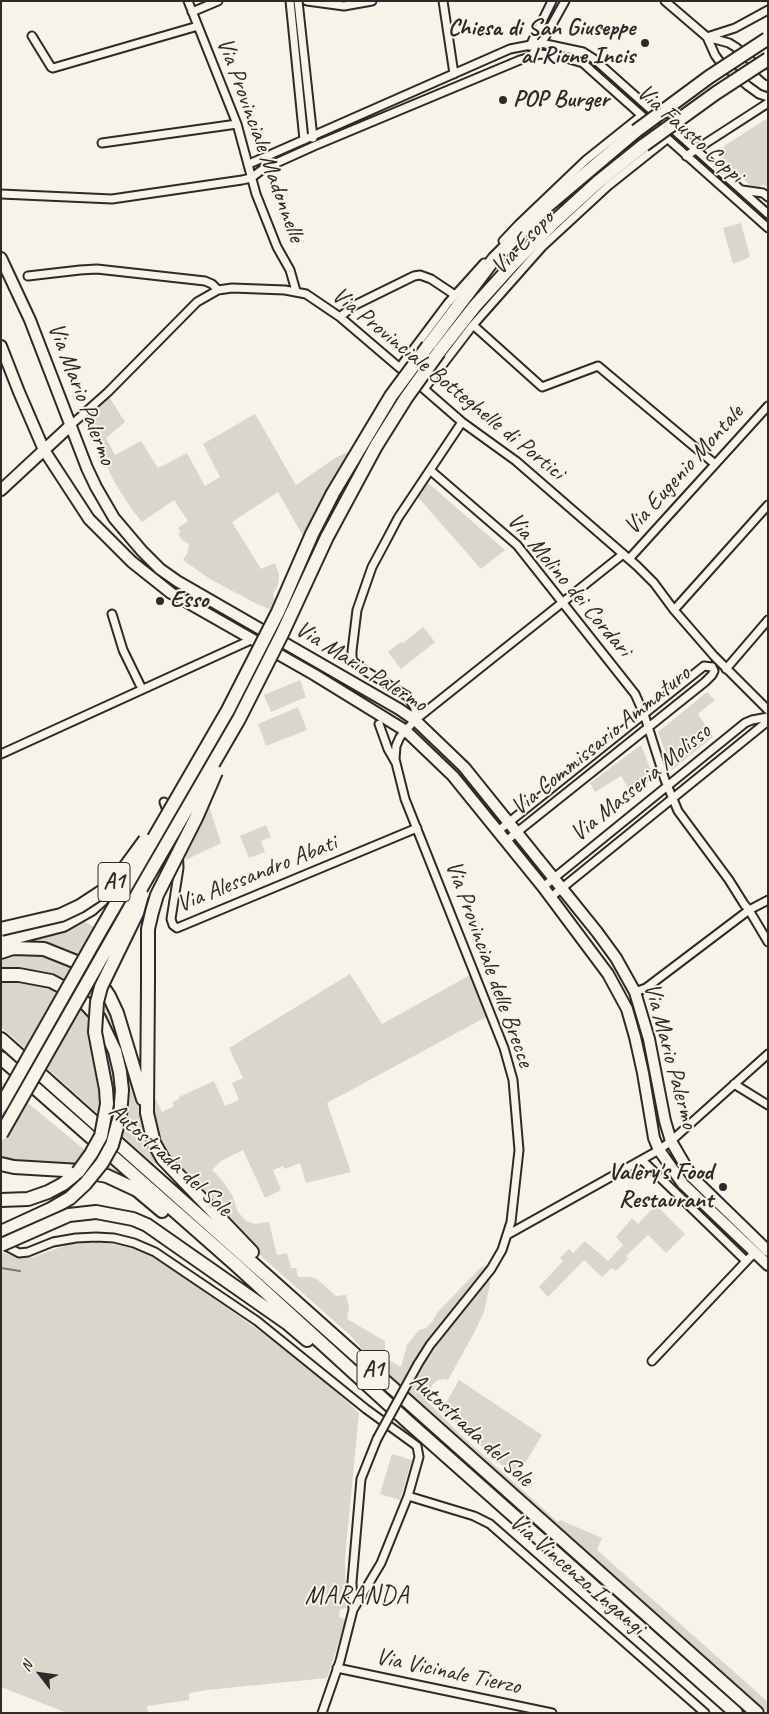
<!DOCTYPE html>
<style>
body{margin:0}
#map{position:relative;width:769px;height:1714px;overflow:hidden;background:#f7f3e8;font-family:Caveat,sans-serif}
canvas{display:block}
.frame{position:absolute;inset:0;border:2px solid #2b2b2b;pointer-events:none}
.north{position:absolute;left:15px;top:1649px;width:50px;height:50px;-webkit-text-stroke:4px #f7f3e8;paint-order:stroke;rotate:300deg;font-size:14px;font-weight:700;line-height:20px;text-align:center;color:#2b2b2b}
.north::after{content:'';display:block;margin:auto;width:18px;height:22px;background:#2b2b2b;clip-path:polygon(50% 0,100% 100%,50% 72%,0 100%)}
</style>
<div id="map">
<canvas width="769" height="1714"></canvas>
<div class="frame"></div>
<div class="north">N</div>
</div>
<script>
const context = document.querySelector('canvas').getContext('2d');
context.lineJoin = 'round';
function paint(path, color) { context.fillStyle = color; context.fill(path, 'evenodd'); }
const toPath = rows => new Path2D(rows.map(r => 'M' + r).join(''));
function stroke(path, color, width, dash) { context.strokeStyle = color; context.lineWidth = width; context.lineCap = dash ? 'butt' : 'round'; context.setLineDash(dash || []); context.stroke(path); }
function write(font, color, halo, rows, align = 'center') {
  context.font = font + ' Caveat,sans-serif'; context.lineWidth = 4; context.setLineDash([]); context.textBaseline = 'middle'; context.strokeStyle = halo; context.fillStyle = color; for (const [text, x, y, turn = 0] of rows) {
    context.save(); context.translate(x, y); context.rotate((+turn || 0) * Math.PI / 180); context.textAlign = isNaN(turn) ? turn : align; if (halo) context.strokeText(text, 0, 0); context.fillText(text, 0, 0); context.restore();
  }
}
paint(toPath([
 [768,118,768,188,763,184,760,187,750,185,720,156,720,151,724,146],
 [741,223,750,257,733,264,723,228],
 [107,397,110,398,125,422,106,438,115,455,141,441,158,468,187,453,205,486,220,477,203,444,255,414,296,485,335,458,350,451,304,538,278,492,232,522,261,569,275,563,279,575,278,585,273,594,275,601,271,608,269,609,255,603,210,579,183,560,187,554,189,544,182,540,178,534,181,532,178,528,188,521,174,500,142,522,133,511,116,485,103,459,87,415],
 [427,482,505,550,481,569,417,496],
 [423,627,435,642,401,669,388,652,401,642,402,644],
 [300,680,306,697,271,712,264,695],
 [707,692,715,700,698,714,713,737,672,770,658,732],
 [298,707,307,730,266,746,258,724],
 [641,745,654,778,632,794,621,776,595,792,590,783],
 [208,803,221,843,186,860,185,855,182,854],
 [266,825,271,837,261,841,265,852,249,858,240,836],
 [71,913,97,929,74,967,96,986,108,1000,115,1018,150,1142,154,1152,161,1161,154,1164,1,1027,1,979,28,980,51,986,63,991,84,1008,101,1029,110,1046,117,1070,118,1091,116,1116,123,1120,126,1104,125,1079,121,1058,112,1033,102,1017,90,1002,65,982,47,975,28,971,1,971,1,933,64,918],
 [350,974,382,1024,470,975,486,1017,327,1103,351,1172,306,1183,300,1163,285,1169,283,1166,273,1170,281,1190,265,1198,243,1150,221,1161,212,1170,222,1180,232,1195,238,1212,246,1221,255,1224,269,1222,277,1255,287,1253,291,1268,296,1268,298,1277,312,1277,318,1280,336,1296,346,1295,349,1307,347,1319,385,1341,385,1358,401,1367,407,1345,419,1330,426,1328,432,1322,437,1313,481,1267,489,1265,477,1283,423,1350,400,1385,367,1355,352,1337,243,1240,162,1149,154,1123,151,1090,162,1112,174,1106,172,1102,179,1099,179,1097,214,1081,225,1106,239,1100,232,1083,243,1078,229,1048],
 [1,1081,85,1150,118,1172,76,1164,53,1164,1,1158],
 [656,1205,685,1234,666,1253,648,1235,626,1256,628,1259,616,1271,612,1268,602,1277,584,1260,548,1297,539,1287,563,1261,560,1258,569,1249,573,1253,585,1241,608,1261,623,1245,616,1237,632,1218,638,1224],
 [99,1242,129,1247,157,1258,275,1342,317,1374,359,1413,345,1557,346,1608,340,1610,339,1617,346,1620,327,1678,207,1690,189,1693,189,1700,147,1706,148,1713,67,1713,1,1687,1,1252,19,1258,33,1257,70,1244],
 [489,1280,490,1284,484,1312,474,1333,448,1380,444,1379,438,1380,432,1385,428,1402,460,1434,558,1522,560,1520,602,1538,597,1550,768,1702,768,1713,409,1393,425,1364,441,1340],
 [459,1380,542,1435,516,1478,442,1410],
 [392,1454,412,1460,400,1500,380,1494]
]), '#dad6cc');
stroke(toPath([
 [1,1268,20,1271]
]), '#7a7874', 2);
const street = toPath([
 [188,1,237,124,256,194,277,247,290,270,296,291],
 [290,1,304,140],
 [298,1,313,138],
 [307,1,344,6,372,1],
 [443,1,454,74],
 [665,1,707,37,729,43,737,48,768,76],
 [192,12,218,1],
 [32,36,51,67,53,68,198,26],
 [707,37,715,55,720,62,748,86,759,94,768,97],
 [707,37,735,28,768,10],
 [530,46,552,1],
 [531,56,545,37,565,1],
 [102,143,237,124],
 [686,156,768,103],
 [249,164,510,49,541,43,583,52,594,59,768,214],
 [742,190,763,193,768,197],
 [1,194,112,199,242,180,251,178,263,169,314,146,520,60,540,54,548,55,566,58,583,63,594,73,768,228],
 [503,241,519,224,586,160,641,116],
 [28,276,80,270,97,269,205,281,212,284,218,290],
 [340,317,353,306,414,276,420,275,431,279,455,295],
 [473,325,542,387,598,366,715,464],
 [400,367,448,303,484,263],
 [416,382,462,422,516,461,637,566,654,583,674,610,714,656,768,710],
 [424,389,473,325,542,247,608,186,667,139],
 [71,425,108,392,197,302,218,290,232,288,285,290,306,294,340,317,408,375],
 [430,470,517,545,635,694,644,714,665,780,678,811,729,880,744,904,749,910,768,942],
 [629,559,768,406],
 [674,610,768,505],
 [112,614,123,650,142,689],
 [726,669,768,620],
 [415,720,415,708,407,696,362,669,352,660,352,651,357,610,372,567,387,539,398,518,462,422],
 [379,724,388,749,396,763],
 [1,754,253,639],
 [164,802,176,835,178,844,179,868,171,919,173,925,177,928,417,828],
 [498,831,704,666,712,667],
 [506,841,705,682,712,675,714,671,712,667],
 [543,887,745,723,752,720,768,717],
 [551,897,768,721],
 [635,992,646,988,749,910,768,900],
 [734,1084,768,1105],
 [642,1160,746,1261],
 [507,1235,659,1150,671,1141,768,1054],
 [2,1244,19,1253,28,1252,53,1242,76,1238,96,1237,114,1238,134,1243,155,1252,257,1321,366,1409,417,1446,419,1457,408,1496,381,1563,353,1610],
 [652,1361,754,1253],
 [418,1364,430,1345,491,1269,502,1250,511,1222,519,1150,513,1080,504,1048,405,799,395,759,396,746,400,737,415,720,622,555],
 [408,1496,474,1516,490,1524,705,1713],
 [337,1668,552,1713],
 [322,1713,340,1661,353,1610,352,1582,361,1479,377,1439]
]);
const secondary = toPath([
 [1,258,30,320,87,468,96,487,114,518,142,551,160,569,177,581,399,709,415,720,464,767,597,932,616,958,635,992,649,1039,665,1121,671,1141,692,1177,768,1251],
 [1,346,19,392,44,450,89,519,132,562,171,593,315,675,406,731,453,776,543,887,608,974,627,1009,635,1037,643,1073,654,1138,659,1150,683,1184,768,1265],
 [1,490,71,425]
]);
const highway = toPath([
 [428,346,494,259,546,207,636,131],
 [439,352,475,306,513,264,554,222,598,182,644,145],
 [1,941,63,925,91,909,102,899,111,887],
 [1,952,13,948,44,949,74,961,97,978,109,996,117,1013,143,1099],
 [1,975,19,975,51,981,70,991,84,1002,99,1018,115,1051,120,1072,122,1090,120,1116],
 [148,982,147,1113,154,1143,163,1159,252,1252],
 [1,1039,757,1713],
 [1,1058,236,1265,407,1421,736,1713],
 [1,1164,14,1167,81,1171,107,1176,137,1190,162,1211],
 [1,1200,28,1199,48,1192,63,1184,78,1172],
 [96,1212,133,1219,147,1225,287,1323,307,1340],
 [1,1232,51,1209,70,1198,85,1184]
]);
stroke(street, '#2b2b2b', 11);
stroke(secondary, '#2b2b2b', 14);
stroke(highway, '#2b2b2b', 16);
stroke(street, '#f7f3e8', 7);
stroke(secondary, '#f7f3e8', 10);
stroke(highway, '#f7f3e8', 12);
const streetBridge = toPath([
 [377,1439,418,1364]
]);
const highwayBridge = toPath([
 [636,131,709,77,767,39],
 [644,145,716,93,768,59],
 [1,929,61,915,80,906,112,885,145,840],
 [148,982,148,929,152,912,157,895,196,818,216,772],
 [1,1106,99,933,228,710,278,612,312,534,333,493,391,396,428,346],
 [1,1134,148,876,239,719,282,634,327,537,376,446,406,398,439,352],
 [78,1172,91,1154,101,1136,107,1104,106,1089,95,1032,97,1002,101,987,137,913,142,895],
 [85,1184,102,1163,112,1145,120,1116],
 [1,1245,69,1215,96,1212]
]);
stroke(streetBridge, '#2b2b2b', 11, []);
stroke(highwayBridge, '#2b2b2b', 16, []);
stroke(streetBridge, '#f7f3e8', 7);
stroke(highwayBridge, '#f7f3e8', 12);
for (const [x, y, r, color] of [
 [645,43,5,"#2b2b2b"],
 [503,100,5,"#2b2b2b"],
 [160,601,5,"#2b2b2b"],
 [723,1187,5,"#2b2b2b"]
]) { const dot = new Path2D(); dot.arc(x, y, r, 0, 2 * Math.PI); context.fillStyle = color; context.fill(dot); stroke(dot, '#f7f3e8', 2); }
for (const [x, y, w] of [
 [114,882,32],
 [373,1370,32]
]) { const box = new Path2D(); box.roundRect(x - w / 2, y - 19.5, w, 39, 4); context.fillStyle = '#f7f3e8'; context.fill(box); stroke(box, '#2b2b2b', 1); }
write('bold 22px', '#2b2b2b', null, [
 ["A1",114,882],
 ["A1",373,1370]
]);
write('bold 24px', '#2b2b2b', '#f7f3e8', [
 ["Chiesa di San Giuseppe",635,29],
 ["al Rione Incis",635,57],
 ["POP Burger",513,100,"left"],
 ["Esso",170,601,"left"],
 ["Valery's Food",713,1173],
 ["Restaurant",713,1201]
], 'right');
write('24px', '#2b2b2b', '#f7f3e8', [
 ["Via Fausto Coppi",690,134,42],
 ["Via Provinciale Madonnelle",260,140,70],
 ["Via Esopo",523,243,-46],
 ["Via Provinciale Botteghelle di Portici",448,384,39],
 ["Via Mario Palermo",81,394,69],
 ["Via Eugenio Montale",684,470,-48],
 ["Via Molino dei Cordari",569,585,50],
 ["Via Mario Palermo",361,667,32],
 ["Via Commissario Ammaturo",601,741,-39],
 ["Via Masseria Molisso",641,783,-39],
 ["Via Alessandro Abati",257,874,-22],
 ["Via Provinciale delle Brecce",489,964,70],
 ["Via Mario Palermo",670,1056,75],
 ["Autostrada del Sole",170,1160,42],
 ["Autostrada del Sole",471,1430,42],
 ["Via Vincenzo Ingangi",577,1575,41],
 ["Via Vicinale Tierzo",448,1672,12]
]);
context.letterSpacing = '1px';
write('25px', '#2b2b2b', '#f7f3e8', [
 ["MARANDA",357,1596]
]);
context.letterSpacing = '0px';
</script>
